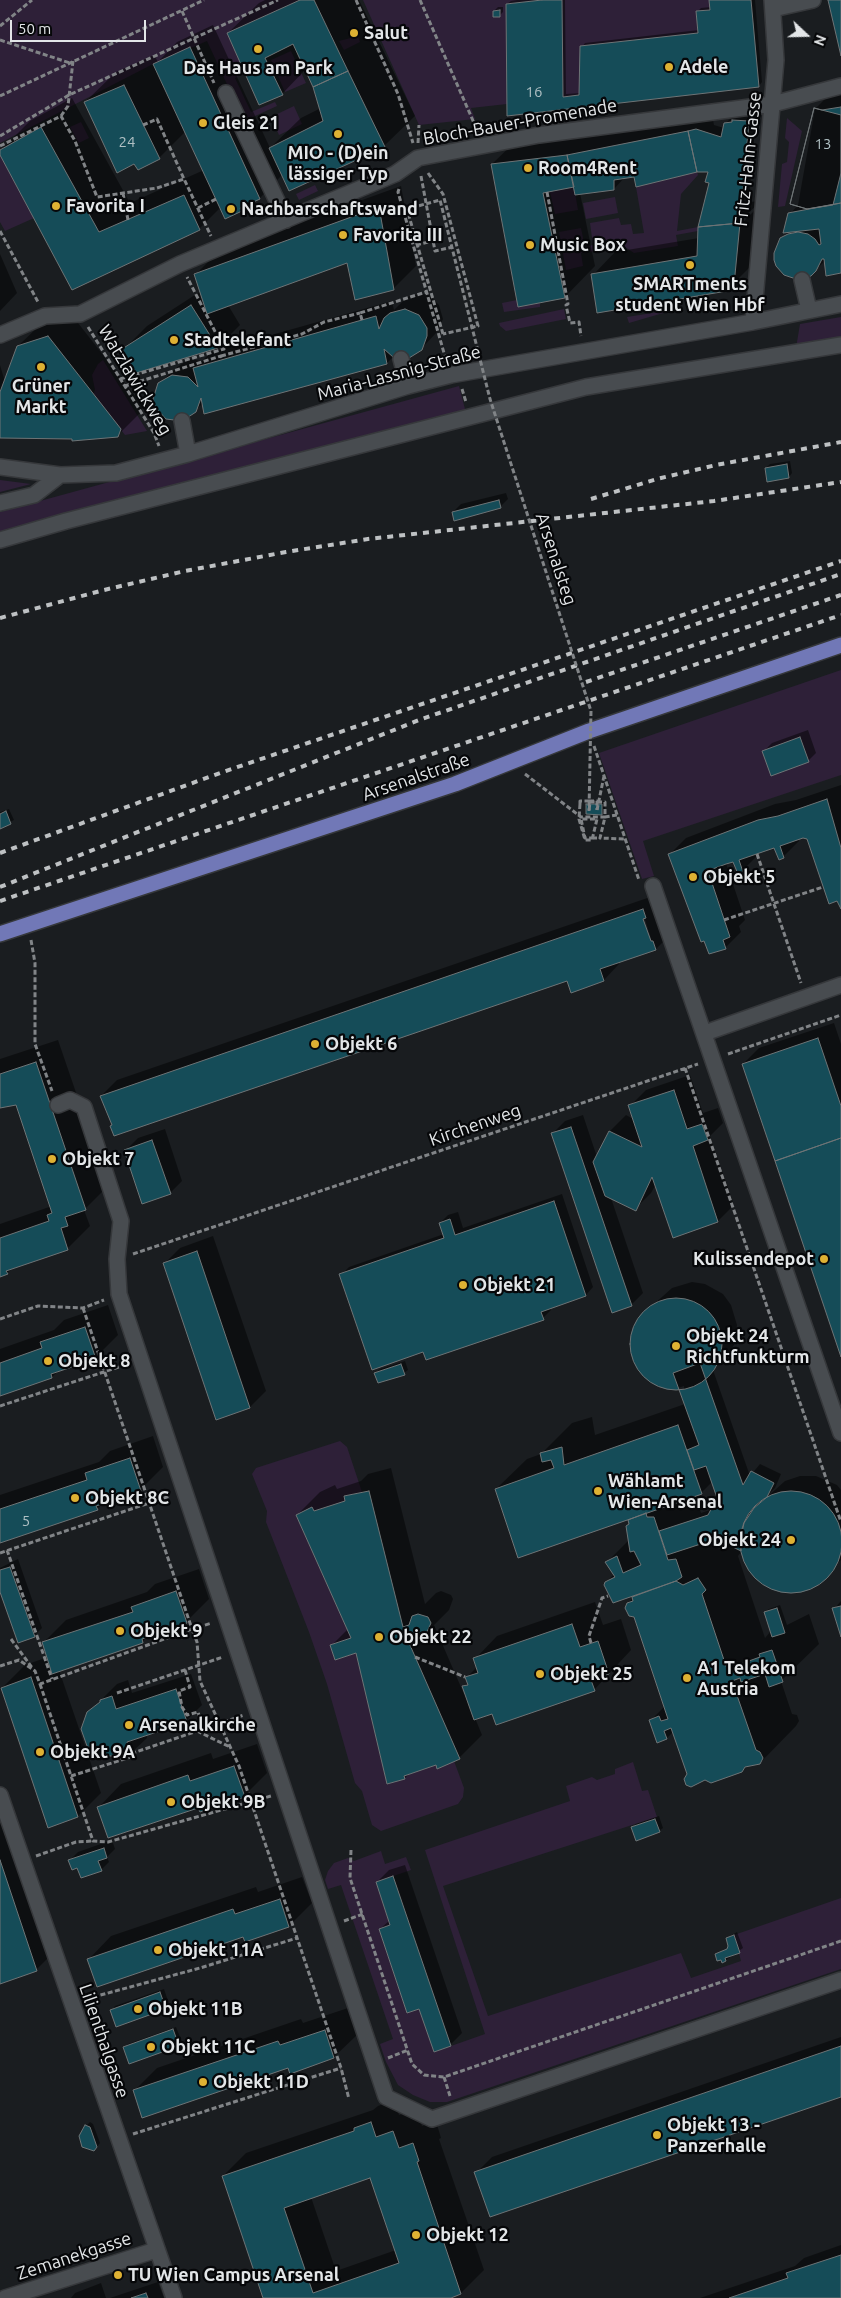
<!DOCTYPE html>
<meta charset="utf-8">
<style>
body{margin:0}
#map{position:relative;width:841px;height:2298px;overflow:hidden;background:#1a1d20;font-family:Ubuntu,sans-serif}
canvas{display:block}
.north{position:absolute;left:781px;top:10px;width:50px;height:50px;-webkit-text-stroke:4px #060709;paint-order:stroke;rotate:111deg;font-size:14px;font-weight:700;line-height:20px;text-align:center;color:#e3e6e8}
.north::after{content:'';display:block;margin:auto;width:18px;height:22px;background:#e3e6e8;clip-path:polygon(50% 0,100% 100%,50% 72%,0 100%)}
.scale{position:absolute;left:10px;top:20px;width:136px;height:22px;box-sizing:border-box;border:2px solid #e3e6e8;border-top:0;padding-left:6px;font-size:15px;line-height:18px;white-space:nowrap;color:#e3e6e8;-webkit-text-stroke:4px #060709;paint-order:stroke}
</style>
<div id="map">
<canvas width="841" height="2298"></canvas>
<div class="north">N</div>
<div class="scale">50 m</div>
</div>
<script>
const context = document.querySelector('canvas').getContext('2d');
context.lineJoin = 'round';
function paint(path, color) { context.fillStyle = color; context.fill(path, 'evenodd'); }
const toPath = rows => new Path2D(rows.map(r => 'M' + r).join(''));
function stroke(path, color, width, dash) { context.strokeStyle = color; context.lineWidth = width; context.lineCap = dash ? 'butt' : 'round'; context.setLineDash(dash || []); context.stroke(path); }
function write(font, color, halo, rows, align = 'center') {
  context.font = font + ' Ubuntu,sans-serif'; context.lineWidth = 4.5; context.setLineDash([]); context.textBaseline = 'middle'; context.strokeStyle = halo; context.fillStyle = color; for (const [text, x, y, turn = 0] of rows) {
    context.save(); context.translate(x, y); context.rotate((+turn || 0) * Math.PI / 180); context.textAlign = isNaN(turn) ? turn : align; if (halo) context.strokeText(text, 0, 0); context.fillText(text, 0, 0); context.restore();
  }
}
paint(toPath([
 [0,0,300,0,227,33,245,73,235,78,251,112,275,102,277,106,244,121,207,41,153,64,0,143],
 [363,0,542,0,506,4,507,104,471,108,475,119,419,125],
 [562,0,709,0,710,10,696,11,698,33,581,46,579,95,563,97],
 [358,36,360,42,344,50,339,41],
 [291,51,306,83,285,92,271,60],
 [294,106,302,124,279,135,271,117],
 [787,118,802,131,785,206,778,207,782,164,787,162,789,142,785,138],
 [81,122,89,138,79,143,70,127],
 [0,155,34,218,5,231,0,222],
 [697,172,698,175,681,194,677,231,698,227,698,231,676,235,678,246,634,253,625,247,581,253,583,266,566,270,559,232,581,228,585,247,593,245,590,223,619,218,621,225,631,224,633,234,644,233,636,187],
 [315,185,318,191,299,200,296,194],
 [574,187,578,210,555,214,550,192],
 [615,197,618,213,586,219,583,203],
 [517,300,518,307,540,303,540,307,504,312,502,303],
 [564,309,566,319,506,331,500,326,499,323],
 [677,309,629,323,627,317],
 [841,317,841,341,796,348,800,324],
 [103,360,147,431,125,435,93,395,95,390,92,375,98,364],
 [459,386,466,413,0,537,0,512],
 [0,480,31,484,0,492],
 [841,670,841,775,643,841,654,876,642,879,599,753],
 [340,1441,347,1447,362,1492,344,1496,345,1501,314,1511,312,1507,296,1515,351,1638,331,1645,335,1660,356,1653,387,1784,405,1779,404,1776,436,1765,437,1769,454,1761,464,1788,463,1797,458,1804,381,1831,372,1825,362,1791,355,1783,327,1684,309,1632,266,1522,267,1511,252,1474,256,1468],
 [633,1762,642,1791,648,1790,657,1817,443,1886,488,2016,681,1953,691,1978,741,1961,734,1935,841,1898,841,1969,447,2102,430,2102,413,2095,398,2085,386,2062,380,2044,393,2039,341,1885,328,1889,325,1880,328,1871,334,1863,348,1858,354,1861,381,1851,385,1864,406,1857,411,1870,376,1882,390,1925,379,1929,407,2012,419,2009,434,2052,485,2034,425,1850,570,1801,566,1786,592,1777,597,1780,615,1774,615,1769]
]), '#2e2038');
paint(toPath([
 [265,0,359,0,415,116,384,146,282,175,260,198,248,203,241,210,221,207,199,229,73,288,0,151,30,121,72,98,130,203,204,170,186,131,159,158,85,102,116,72,154,55,158,62,177,42,213,25,270,148,301,118,321,108,306,69,282,94,228,33,259,3],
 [565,0,566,94,581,93,582,47,585,43,699,30,698,11,701,8,711,7,710,0,755,0,762,82,759,86,508,114,507,4,511,1,517,0],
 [498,7,503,7,503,12,500,15,494,11],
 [838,86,841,87,841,271,825,261,810,275,781,239,789,231,790,214,798,205,815,109],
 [711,109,714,125,724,128,726,123,734,115,756,113,749,202,761,201,739,222,739,226,762,203,756,261,733,284,593,275,615,252,699,238,711,182,709,170,625,177,614,189,580,193,595,266,565,297,492,164,523,134],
 [401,186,416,266,393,289,347,262,228,305,240,325,218,347,136,371,124,349,147,326,201,291,195,275,218,252],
 [0,254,17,293,0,311],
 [422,294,429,295,439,305,443,319,437,332,421,349,394,356,387,363,203,403,195,411,159,384,176,368,189,359,202,361,211,352,392,301,394,310,407,297],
 [71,314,143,406,140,413,117,436,0,437,0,365,5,382,18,346,42,323],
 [790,461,792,473,789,477,766,468,770,464],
 [506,493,508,499,500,507,453,512,461,504],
 [808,730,816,753,808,761,764,751,772,743],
 [841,785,841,908,808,838,803,837,798,838,799,841,783,857,775,846,757,852,758,855,742,871,734,860,726,863,745,920,739,926,741,932,725,948,670,854,686,838,775,804,796,800],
 [591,801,605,801,605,810,602,813,587,805],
 [9,809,14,820,0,827,0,812],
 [659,894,672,933,656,949,619,961,619,964,604,980,568,979,113,1125,101,1096,117,1080],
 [640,913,643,913,652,942,650,942],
 [834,1023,841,1044,841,1354,743,1064,759,1048],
 [58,1040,108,1186,84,1210,90,1226,67,1249,14,1267,7,1273,0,1276,0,1224,52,1206,17,1103,0,1108,0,1059],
 [690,1075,703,1113,718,1108,723,1123,710,1136,734,1205,718,1221,656,1184,651,1193,635,1209,611,1198,643,1293,631,1305,553,1133,565,1121,583,1115,597,1157,610,1131,626,1115,635,1120,630,1106,646,1090],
 [165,1129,182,1181,170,1193,126,1150,138,1138],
 [562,1194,593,1287,586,1295,550,1307,551,1310,543,1318,427,1358,424,1351,341,1275,349,1267,444,1234,440,1223,448,1215,458,1212,463,1228],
 [213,1236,266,1391,250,1407,164,1264,180,1248],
 [692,1282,705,1284,723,1294,731,1305,737,1325,734,1345,726,1356,713,1370,750,1476,760,1464,781,1474,775,1488,756,1507,785,1481,800,1476,816,1476,837,1485,841,1490,841,1560,814,1586,798,1591,777,1589,767,1585,751,1570,744,1557,743,1547,740,1550,741,1552,738,1556,765,1638,771,1631,765,1612,769,1609,780,1605,787,1625,809,1614,819,1644,781,1681,792,1714,797,1715,799,1721,796,1726,760,1763,748,1764,742,1771,688,1774,674,1731,667,1738,651,1720,665,1706,634,1616,628,1603,633,1598,632,1595,606,1583,614,1574,607,1562,629,1540,629,1520,633,1517,496,1489,527,1459,541,1454,572,1423,592,1417,595,1435,685,1404,684,1386,675,1389,661,1386,644,1375,636,1364,632,1344,634,1330,644,1313,672,1288],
 [713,1481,718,1498,713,1509,701,1513,695,1495,701,1493],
 [719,1538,731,1544,721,1549,713,1547,712,1545],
 [108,1305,118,1335,95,1358,59,1370,52,1377,0,1394,0,1349,54,1330,64,1320],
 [405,1361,408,1370,404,1373,376,1373,380,1369],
 [153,1436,163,1467,140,1490,105,1502,97,1509,0,1542,0,1495,99,1462,110,1451],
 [391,1468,425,1604,436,1593,441,1591,451,1595,453,1599,449,1610,434,1625,464,1694,466,1693,464,1687,469,1682,467,1677,477,1667,475,1659,497,1636,595,1602,603,1625,621,1619,631,1650,594,1690,493,1712,475,1718,482,1735,459,1758,411,1772,405,1778,357,1652,332,1645,348,1629,297,1515,320,1492,335,1485,337,1489,361,1481,368,1474],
 [18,1559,42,1628,34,1636,0,1588,0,1568],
 [199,1569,209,1599,186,1622,150,1634,142,1642,59,1670,101,1793,78,1816,49,1826,2,1688,25,1665,48,1657,43,1643,66,1620,147,1592,155,1584],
 [841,1601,841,1633,834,1609],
 [191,1674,202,1705,186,1721,146,1734,147,1738,131,1753,121,1757,88,1713,117,1684,128,1680,132,1693],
 [257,1744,267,1773,244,1796,199,1806,99,1807,121,1784,211,1753,213,1759],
 [0,1801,52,1954,36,1970,0,1983],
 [659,1816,663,1828,659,1831,632,1828,636,1824],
 [112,1840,115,1849,107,1857,109,1862,101,1870,78,1867,70,1860,78,1852],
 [405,1865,462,2033,450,2045,420,2007,380,1929,390,1920,377,1882,389,1870],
 [302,1877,312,1903,289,1926,246,1941,244,1936,89,1959,111,1936,256,1887,258,1892],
 [737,1932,743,1948,726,1960,716,1954,730,1947,727,1938],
 [164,1989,169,2004,165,2008,112,2010,115,2006],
 [348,2008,357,2035,334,2057,291,2072,289,2067,134,2091,157,2068,301,2019,303,2023],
 [176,2027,182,2042,178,2045,125,2047,128,2044],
 [841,2037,841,2096,476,2173,492,2157],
 [394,2100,399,2115,416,2109,422,2126,436,2121,441,2138,439,2139,484,2270,461,2293,447,2298,264,2298,223,2176,246,2153,373,2110,378,2106],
 [371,2176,396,2250,336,2271,311,2197],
 [90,2122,93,2124,100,2143,94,2150,86,2126],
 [841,2245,841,2298,700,2298,795,2266,804,2258],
 [158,2282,164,2298,110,2298],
 [101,2283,106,2298,71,2298,75,2293]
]), '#0007');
const building = toPath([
 [300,0,314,0,348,71,313,87,293,44,265,58,283,95,259,105,227,33,300,0],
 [542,0,562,0,563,97,579,95,580,46,698,33,696,11,710,10,709,0,751,0,759,87,507,116,506,4,542,0],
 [828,0,841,0,841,56,828,0],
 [500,10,500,17,493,17,493,11,500,10],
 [190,47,260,199,240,208,242,211,225,219,153,64,190,47],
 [348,71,385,147,289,191,269,148,323,121,313,87,348,71],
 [124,85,160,159,138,170,134,164,117,173,84,102,124,85],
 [841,107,841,203,807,209,790,204,814,108,822,110,841,107],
 [814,108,841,115,841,173,833,205,807,209,790,204,814,108],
 [732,120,749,121,740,223,698,227,709,183,705,182,708,172,697,172,688,131,696,129,721,137,724,123,732,122,732,120],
 [41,127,99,232,184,195,200,230,72,290,0,155,0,150,41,127],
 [688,131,697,172,636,187,634,177,614,180,614,190,575,195,567,155,688,131],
 [567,155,574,187,543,193,565,298,518,307,491,164,567,155],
 [841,203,841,273,826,276,824,259,822,259,816,271,811,276,799,280,784,275,776,266,774,260,774,253,780,238,788,234,798,232,808,234,815,239,819,245,821,244,819,229,783,233,788,213,841,203],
 [379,207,394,290,355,300,347,263,207,314,194,274,379,207],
 [740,223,734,285,727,291,597,313,591,274,697,256,698,227,740,223],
 [191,305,218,348,136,373,122,349,191,305],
 [405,309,419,315,427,328,427,336,422,350,409,358,393,357,384,349,387,364,204,414,201,398,196,412,182,421,166,419,155,407,153,399,158,383,172,375,188,377,198,387,193,368,376,316,379,329,384,318,390,313,405,309],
 [48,336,121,429,118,437,72,441,72,439,0,438,0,392,17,346,48,336],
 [787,464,789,478,767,482,765,468,787,464],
 [499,500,501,508,454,521,452,512,499,500],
 [800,737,809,762,771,776,762,751,800,737],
 [827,799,841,848,841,909,837,901,829,904,807,839,803,838,780,846,784,858,779,860,774,848,739,860,743,872,738,874,733,862,726,864,710,870,709,874,730,937,723,940,726,949,709,954,704,941,701,942,668,854,758,820,778,816,827,799],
 [586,804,602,804,602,815,586,814,586,804],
 [6,811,11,824,0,829,0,814,6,811],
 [643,909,646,918,643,919,651,941,653,941,656,950,600,969,604,981,571,993,567,981,114,1136,110,1126,112,1125,100,1096,643,909],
 [818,1038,841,1106,841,1138,775,1161,742,1064,818,1038],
 [36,1062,86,1210,65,1217,68,1226,61,1228,68,1250,6,1271,8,1274,0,1277,0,1238,49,1221,47,1215,52,1213,16,1105,0,1108,0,1074,36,1062],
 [674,1090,687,1129,702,1124,708,1140,693,1146,718,1222,673,1238,652,1177,636,1211,605,1196,593,1162,609,1131,642,1147,628,1105,674,1090],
 [571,1127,632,1306,612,1313,551,1133,571,1127],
 [841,1138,841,1357,775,1161,841,1138],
 [152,1140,171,1194,142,1204,124,1150,152,1140],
 [554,1201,586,1296,541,1312,544,1320,426,1360,423,1352,372,1370,339,1274,444,1238,439,1223,450,1219,455,1235,554,1201],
 [197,1251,250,1408,216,1420,163,1263,197,1251],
 '630 1344a46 46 0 1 1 92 0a46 46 0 1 1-92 0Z',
 [85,1327,96,1359,51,1374,52,1378,0,1396,0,1363,42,1348,40,1342,85,1327],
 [700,1363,743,1485,751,1471,774,1483,767,1497,754,1508,744,1523,741,1537,741,1551,716,1539,667,1555,659,1531,708,1515,717,1498,706,1466,694,1470,687,1450,699,1445,673,1373,700,1363],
 [401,1364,405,1375,378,1383,374,1373,401,1364],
 [678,1425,702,1494,518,1558,495,1489,554,1468,551,1460,542,1462,540,1453,562,1447,564,1465,678,1425],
 [130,1458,141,1491,96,1506,98,1510,0,1543,0,1509,87,1480,85,1473,130,1458],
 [369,1491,403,1627,409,1625,412,1616,418,1614,428,1617,431,1623,426,1634,421,1636,413,1633,406,1636,460,1759,437,1769,436,1765,404,1776,405,1779,387,1784,356,1653,335,1660,330,1645,351,1638,296,1515,312,1507,314,1511,345,1501,344,1496,369,1491],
 '740 1542a51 51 0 1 1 102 0a51 51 0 1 1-102 0Z',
 [646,1513,647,1517,654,1517,668,1560,676,1559,682,1577,676,1581,613,1603,604,1585,605,1582,615,1577,605,1562,617,1556,623,1573,641,1565,634,1551,630,1552,626,1526,629,1524,628,1520,646,1513],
 [10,1567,35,1637,18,1643,0,1592,0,1570,10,1567],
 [698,1578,706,1590,702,1594,728,1672,737,1670,735,1666,760,1657,759,1654,772,1650,783,1682,769,1687,765,1674,741,1682,740,1678,732,1681,756,1750,760,1752,763,1758,760,1764,745,1767,742,1772,711,1783,705,1780,691,1787,686,1785,684,1779,687,1774,671,1728,664,1731,667,1739,657,1743,649,1720,659,1716,661,1721,668,1719,634,1617,629,1616,625,1608,627,1603,633,1601,632,1597,676,1581,683,1585,698,1578],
 [176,1591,187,1623,142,1639,143,1643,52,1674,42,1642,133,1612,131,1607,176,1591],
 [841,1606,841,1637,832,1608,841,1606],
 [777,1608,785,1633,772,1637,764,1612,777,1608],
 [572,1624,580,1647,598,1641,609,1674,591,1680,595,1691,496,1725,492,1714,474,1720,462,1686,468,1685,465,1677,478,1673,473,1658,572,1624],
 [31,1677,78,1817,48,1828,1,1688,31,1677],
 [176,1689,187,1722,127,1742,131,1755,120,1759,119,1756,102,1756,87,1746,81,1729,87,1712,100,1702,100,1700,112,1696,116,1709,176,1689],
 [234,1766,245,1797,200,1812,198,1808,108,1838,97,1807,188,1775,190,1781,234,1766],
 [655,1819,660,1832,636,1841,631,1827,655,1819],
 [104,1848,107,1858,98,1861,102,1871,81,1878,77,1868,72,1870,68,1860,104,1848],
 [0,1860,37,1971,0,1984,0,1860],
 [393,1876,451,2046,434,2052,419,2009,407,2013,379,1929,390,1925,376,1882,393,1876],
 [280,1899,289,1927,245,1942,243,1937,97,1987,87,1959,233,1909,235,1914,280,1899],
 [734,1935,740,1953,725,1958,726,1961,722,1963,721,1960,717,1961,715,1954,727,1949,728,1946,726,1938,734,1935],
 [160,1992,166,2009,116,2027,110,2010,160,1992],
 [173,2029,179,2046,129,2064,123,2047,173,2029],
 [325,2030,334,2058,290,2074,288,2068,142,2118,133,2090,278,2041,280,2045,325,2030],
 [841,2046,841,2097,490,2217,474,2172,841,2046],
 [371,2122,376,2137,393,2131,399,2148,413,2143,419,2161,417,2162,461,2294,451,2298,263,2298,222,2176,354,2131,354,2128,371,2122],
 [370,2178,399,2263,313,2293,284,2208,370,2178],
 [85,2125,90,2127,97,2147,94,2151,82,2147,79,2136,85,2125],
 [841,2255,841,2298,729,2298,788,2278,786,2273,841,2255],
 [146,2293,148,2298,131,2298,146,2293]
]);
paint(building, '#154c58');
stroke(building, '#6e7476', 1);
const minor = toPath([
 [773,9,813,0],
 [226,93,286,220],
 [802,280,809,310],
 [753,322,776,60,772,0],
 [0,335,45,316,80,314,180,264,395,174,418,158,539,135,773,104,841,86],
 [401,359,408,386],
 [182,421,188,454],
 [0,467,60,475,116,473,188,454,408,386,451,375,753,322,841,304],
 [0,503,34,495,60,475],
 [0,540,66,521,586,387,841,345],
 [653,886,841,1433],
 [705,1033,841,985],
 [58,1105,70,1100,84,1107,121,1221,117,1259,119,1294,386,2097,432,2119,841,1980],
 [0,1795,174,2298],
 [5,2298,156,2250]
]);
const major = toPath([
 [0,934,455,784,589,731,841,645]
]);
stroke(minor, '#36383b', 18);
stroke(major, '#36383b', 18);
stroke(toPath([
 [356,0,398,94,413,143],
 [420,0,478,132],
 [182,11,214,83],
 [0,26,32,0],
 [0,40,70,63],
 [0,96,204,0],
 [61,116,68,106,73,61],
 [143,125,157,119,184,179],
 [0,136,69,95,278,0],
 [418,143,419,125],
 [0,146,61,116,75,141,97,197,157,188,184,179,211,236],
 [428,173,443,194,478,326,443,334],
 [421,176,435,251,453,247],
 [399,189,398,192,446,360],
 [547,192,568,304,566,305,570,323,579,322,581,336],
 [123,193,128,220],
 [198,208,216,199],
 [0,231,38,302],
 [416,245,433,241],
 [362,320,360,313,426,292],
 [88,327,154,433,159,446],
 [221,356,302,334,324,322,360,313],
 [120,379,224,349,187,277],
 [125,386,221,356,222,360],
 [462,389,466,402],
 [594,746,639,880],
 [525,774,581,817,605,817,605,802,590,802,589,811],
 [580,804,580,801,589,801],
 [597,810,604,776],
 [617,815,605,817,600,838,625,839],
 [592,838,600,838],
 [757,854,801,983],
 [724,920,823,887],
 [31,940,35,963,35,1044,52,1091],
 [728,1054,841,1015],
 [685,1068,841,1522],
 [133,1254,698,1064],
 [83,1308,192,1629,212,1623],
 [0,1319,38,1306,83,1308,104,1300],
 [0,1406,125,1365],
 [7,1550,52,1679],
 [0,1553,170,1496],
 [11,1639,33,1669],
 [591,1643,589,1636,602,1598,608,1596],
 [415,1657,465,1677],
 [0,1666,19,1660,35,1671,40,1684,192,1629,197,1642,200,1681,239,1766,341,2068,349,2099],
 [185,1670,190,1687,179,1691,182,1707,187,1715,198,1712,203,1728],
 [40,1684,93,1841,108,1842,271,1796],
 [117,1693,223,1657],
 [197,1731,230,1747],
 [71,1776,134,1756,133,1753,244,1715],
 [351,1850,350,1878,412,2064,424,2075,444,2077,841,1941],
 [36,1856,76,1842,93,1841],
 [344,1921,363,1914],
 [86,1999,200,1968,297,1938],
 [388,2058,408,2050],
 [444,2077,450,2096],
 [133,2134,341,2068]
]), '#818487', 3, [5, 2.5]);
stroke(minor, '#484c50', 15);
stroke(major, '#7178b7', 15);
stroke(toPath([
 [591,499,657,479,716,465,841,442],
 [0,618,104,590,185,571,286,552,368,539,714,501,841,482],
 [586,682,841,595],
 [0,853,220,773,841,561],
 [0,887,419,720,841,574],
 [0,901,841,615]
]), '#bec1c3', 4, [6, 6]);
stroke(toPath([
 [443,334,407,209,440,200,490,399,591,711,589,811],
 [589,801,597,801,597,810],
 [580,804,579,819,585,840,592,840,597,819,581,819,585,838,592,838]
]), '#818487', 3, [5, 2.5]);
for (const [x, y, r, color] of [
 [354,33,5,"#deb133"],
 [258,49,5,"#deb133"],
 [669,67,5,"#deb133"],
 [203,123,5,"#deb133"],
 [338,134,5,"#deb133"],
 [528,168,5,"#deb133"],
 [56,206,5,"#deb133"],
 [231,209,5,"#deb133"],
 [343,235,5,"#deb133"],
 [530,245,5,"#deb133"],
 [690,265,5,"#deb133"],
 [174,340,5,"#deb133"],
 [41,367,5,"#deb133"],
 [693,877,5,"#deb133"],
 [315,1044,5,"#deb133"],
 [52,1159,5,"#deb133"],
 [824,1259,5,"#deb133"],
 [463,1285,5,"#deb133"],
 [676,1346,5,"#deb133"],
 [48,1361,5,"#deb133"],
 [598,1491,5,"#deb133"],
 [75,1498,5,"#deb133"],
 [791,1540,5,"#deb133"],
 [120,1631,5,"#deb133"],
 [379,1637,5,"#deb133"],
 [540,1674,5,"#deb133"],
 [687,1678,5,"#deb133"],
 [129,1725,5,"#deb133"],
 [40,1752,5,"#deb133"],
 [171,1802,5,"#deb133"],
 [158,1950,5,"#deb133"],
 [138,2009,5,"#deb133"],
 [151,2047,5,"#deb133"],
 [203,2082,5,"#deb133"],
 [657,2135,5,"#deb133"],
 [416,2235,5,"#deb133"],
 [118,2275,5,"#deb133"]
]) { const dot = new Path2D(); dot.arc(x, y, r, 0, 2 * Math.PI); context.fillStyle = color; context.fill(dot); stroke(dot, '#060709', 2); }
write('15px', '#b0c0c4', null, [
 ["16",534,92],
 ["24",127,142],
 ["13",823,144],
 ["5",26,1521]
]);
write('bold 18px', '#e3e6e8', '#060709', [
 ["Salut",364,33],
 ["Adele",679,67],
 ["Das Haus am Park",258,68,"center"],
 ["Gleis 21",213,123],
 ["MIO - (D)ein",338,153,"center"],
 ["lässiger Typ",338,174,"center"],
 ["Room4Rent",538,168],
 ["Favorita I",66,206],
 ["Nachbarschaftswand",241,209],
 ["Favorita III",353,235],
 ["Music Box",540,245],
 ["SMARTments",690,284,"center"],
 ["student Wien Hbf",690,305,"center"],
 ["Stadtelefant",184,340],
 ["Grüner",41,386,"center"],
 ["Markt",41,407,"center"],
 ["Objekt 5",703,877],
 ["Objekt 6",325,1044],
 ["Objekt 7",62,1159],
 ["Kulissendepot",814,1259,"right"],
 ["Objekt 21",473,1285],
 ["Objekt 24",686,1336],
 ["Richtfunkturm",686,1357],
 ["Objekt 8",58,1361],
 ["Wählamt",608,1481],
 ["Wien-Arsenal",608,1502],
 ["Objekt 8C",85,1498],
 ["Objekt 24",781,1540,"right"],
 ["Objekt 9",130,1631],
 ["Objekt 22",389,1637],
 ["A1 Telekom",697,1668],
 ["Austria",697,1689],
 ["Objekt 25",550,1674],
 ["Arsenalkirche",139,1725],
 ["Objekt 9A",50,1752],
 ["Objekt 9B",181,1802],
 ["Objekt 11A",168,1950],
 ["Objekt 11B",148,2009],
 ["Objekt 11C",161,2047],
 ["Objekt 11D",213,2082],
 ["Objekt 13 -",667,2125],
 ["Panzerhalle",667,2146],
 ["Objekt 12",426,2235],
 ["TU Wien Campus Arsenal",128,2275]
], 'left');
write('18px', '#e3e6e8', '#060709', [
 ["Bloch-Bauer-Promenade",520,122,-10],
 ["Fritz-Hahn-Gasse",748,159,-84],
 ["Maria-Lassnig-Straße",399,373,-15],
 ["Watzlawickweg",135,380,59],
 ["Arsenalsteg",556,559,72],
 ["Arsenalstraße",416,777,-19],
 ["Kirchenweg",475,1125,-19],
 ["Lilienthalgasse",104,2041,71],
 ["Zemanekgasse",74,2256,-18]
]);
</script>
